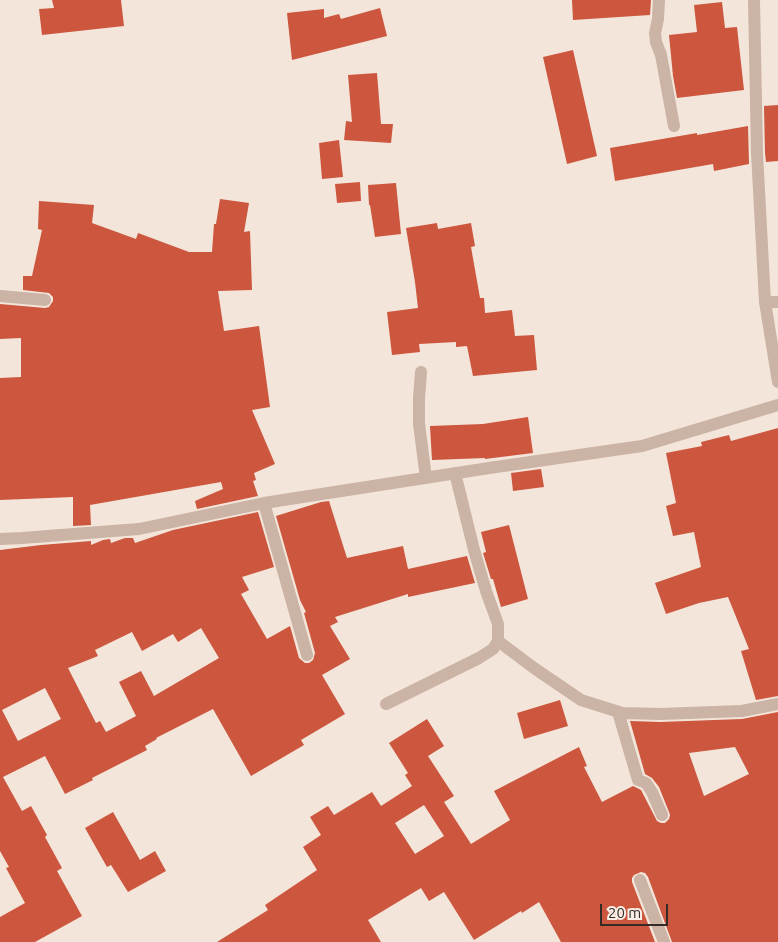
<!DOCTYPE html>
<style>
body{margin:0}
#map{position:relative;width:778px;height:942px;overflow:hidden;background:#f3e5d9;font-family:Ubuntu,sans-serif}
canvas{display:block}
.scale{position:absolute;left:600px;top:904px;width:68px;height:22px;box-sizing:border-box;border:2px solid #362a26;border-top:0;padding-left:6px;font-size:15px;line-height:18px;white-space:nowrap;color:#362a26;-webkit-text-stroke:4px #faefe6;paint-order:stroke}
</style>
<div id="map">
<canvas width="778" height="942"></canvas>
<div class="scale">20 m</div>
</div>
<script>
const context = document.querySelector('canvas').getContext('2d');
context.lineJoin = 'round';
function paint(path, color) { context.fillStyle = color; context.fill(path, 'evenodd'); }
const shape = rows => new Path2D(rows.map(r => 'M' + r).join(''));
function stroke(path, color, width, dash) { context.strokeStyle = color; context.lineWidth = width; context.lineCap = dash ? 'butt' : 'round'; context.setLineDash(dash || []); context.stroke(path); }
const building = shape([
 [52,0,121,0,124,26,42,35,39,9,54,8],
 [572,0,651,0,650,15,573,20],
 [722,2,725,28,737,27,744,90,677,98,673,76,669,35,697,32,694,5],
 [380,8,387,36,292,60,287,13,324,9,324,18,339,14,341,19],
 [573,50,597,156,567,164,543,57],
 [377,73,381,124,393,124,391,143,344,140,346,121,352,122,348,75],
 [778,105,778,161,766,162,765,153,764,106],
 [748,126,749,164,714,171,713,164,615,181,610,148,697,133,697,135],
 [339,140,343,177,322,179,319,143],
 [360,182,361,201,337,203,335,184],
 [396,183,401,234,375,237,370,205,369,205,368,185],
 [220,199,249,203,244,232,250,231,252,290,218,291,224,331,259,326,270,407,252,410,275,464,254,473,256,480,253,481,258,496,197,509,195,501,223,489,221,482,90,505,91,525,73,526,73,497,0,500,0,378,21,377,21,338,0,339,0,304,45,308,49,307,53,301,53,297,49,293,23,290,23,276,32,276,42,230,38,229,39,201,94,205,92,223,136,239,138,233,189,252,212,252,214,224,216,224],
 [437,223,438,229,471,223,475,246,471,247,480,298,484,298,485,313,512,310,515,336,534,335,537,370,473,376,467,346,456,347,456,342,419,344,420,352,392,355,387,312,418,308,415,282,406,228],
 [528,417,533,453,485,459,485,458,432,460,430,426,483,424],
 [778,428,778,696,756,700,741,651,749,649,728,597,699,603,666,614,655,583,701,567,694,532,673,536,666,506,676,503,666,453,702,446,701,442,729,435,731,441],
 [541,469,544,487,513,491,511,473],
 [329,501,347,558,403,546,408,569,467,556,475,583,408,597,408,594,335,617,338,622,330,626,350,659,322,675,345,714,301,740,304,745,251,776,213,709,156,738,157,739,145,746,147,750,92,778,93,780,65,794,45,756,3,777,22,811,31,806,47,835,45,837,62,868,57,871,82,916,35,942,0,942,0,917,25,903,6,868,9,867,0,851,0,550,41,545,91,541,91,545,103,540,110,539,111,543,125,538,133,538,135,543,173,530,258,512,274,567,242,577,249,590,241,594,267,639,290,626,299,658,305,663,309,663,313,660,315,653,304,613,306,612,300,600,276,516,321,502],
 [201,628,219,658,154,696,141,671,119,682,136,716,106,732,100,721,96,723,68,668,98,656,95,650,132,632,142,651,173,634,178,642],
 [45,688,61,719,18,741,2,710],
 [509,525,528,599,501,607,493,579,491,579,483,553,486,552,481,532],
 [560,700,568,726,524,739,517,713],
 [778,712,778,942,672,942,648,877,645,873,641,872,634,875,632,878,632,882,655,942,561,942,539,902,522,913,521,911,474,940,444,892,429,901,421,888,368,920,381,942,217,942,268,910,265,905,317,870,303,847,321,835,310,817,328,806,334,815,372,792,381,806,412,786,405,775,408,773,389,743,427,719,444,746,428,756,454,796,444,802,471,844,510,820,494,791,579,747,587,766,584,767,602,802,633,786,641,790,657,821,661,823,665,823,669,819,670,815,669,812,659,787,652,778,645,774,630,721,660,722,742,719],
 [735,747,749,774,704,796,689,753],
 [424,805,444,836,415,854,395,823],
 [113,812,140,860,155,851,166,871,128,892,111,865,107,867,85,828]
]);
const street = shape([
 [659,0,658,19,655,33,656,42,661,55,674,126],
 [754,0,757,153,765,302,778,382],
 [0,296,45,300],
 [765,302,778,302],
 [421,372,419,398,419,424,426,478],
 [264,503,307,655],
 [0,539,22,538,139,529,264,503,489,468,642,446,778,405],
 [498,641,534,668,581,700,622,713,660,714,742,711,778,704],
 [386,704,479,658,493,649,498,641,498,624,486,591,474,550,455,473],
 [618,712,638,780,646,783,652,792,662,815],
 [640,880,664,942]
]);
paint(building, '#cc563e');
stroke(street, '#cbb3a5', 12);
</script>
